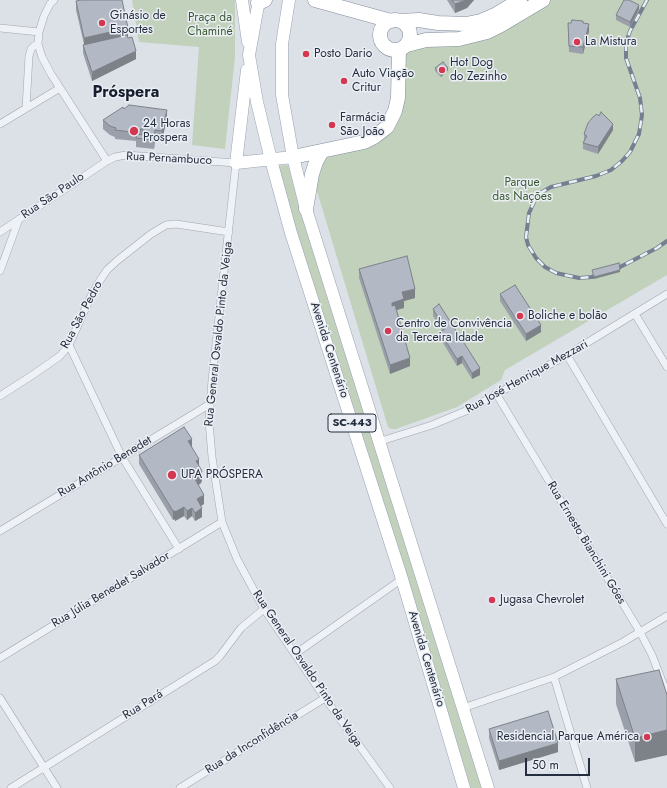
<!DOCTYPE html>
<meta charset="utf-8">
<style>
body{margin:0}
#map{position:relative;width:667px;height:788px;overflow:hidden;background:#dce0e7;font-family:Jost,sans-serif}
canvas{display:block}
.scale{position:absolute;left:525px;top:758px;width:65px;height:18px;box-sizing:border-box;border:2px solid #252e3e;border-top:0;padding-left:5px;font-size:12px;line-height:14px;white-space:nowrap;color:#252e3e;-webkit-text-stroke:3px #ebeff5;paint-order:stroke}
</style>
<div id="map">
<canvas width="667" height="788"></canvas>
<div class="scale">50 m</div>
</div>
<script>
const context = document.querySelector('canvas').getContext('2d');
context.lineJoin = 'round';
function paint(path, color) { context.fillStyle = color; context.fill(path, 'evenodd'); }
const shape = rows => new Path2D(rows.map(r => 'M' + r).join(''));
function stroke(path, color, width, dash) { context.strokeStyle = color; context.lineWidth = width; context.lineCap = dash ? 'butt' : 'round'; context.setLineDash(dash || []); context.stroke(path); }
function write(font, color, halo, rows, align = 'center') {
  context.font = font + ' Jost,sans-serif'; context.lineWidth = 3; context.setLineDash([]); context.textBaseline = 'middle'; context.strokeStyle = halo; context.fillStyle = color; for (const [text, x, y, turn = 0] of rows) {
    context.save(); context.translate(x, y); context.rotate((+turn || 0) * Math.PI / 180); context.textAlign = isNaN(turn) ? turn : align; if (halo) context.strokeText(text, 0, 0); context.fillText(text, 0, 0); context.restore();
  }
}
const green = shape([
 [132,0,235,0,235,57,225,149,192,145,199,47,139,42],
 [550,0,667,0,667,275,505,370,501,380,457,407,396,429,391,429,388,427,314,181,322,156,389,128,400,64,407,47,455,45],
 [288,165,307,232,483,788,470,788,275,166]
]);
const street = shape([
 [54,0,50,4,44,16,39,32,38,44,42,57,51,74,107,161,115,157,126,155,236,163,212,380,209,421,212,457,222,522,237,559,264,609,325,698,390,788],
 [0,28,39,32],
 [26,108,29,56,31,49,34,46,38,44],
 [0,124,60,88],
 [0,232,107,161],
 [0,271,19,219],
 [635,314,667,367],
 [69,345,122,457,179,549],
 [567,355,667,524],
 [497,395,640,632,652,655,667,694],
 [0,396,34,374,60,356,65,350,69,345,91,296,99,282,107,270,118,260,151,234,166,225,176,224,229,232],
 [378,442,432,425,468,410,567,355,667,294],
 [0,531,210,404],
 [295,654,402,579],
 [0,658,222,522],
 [554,677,587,788],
 [0,698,57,788],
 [463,708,554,677,623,642,667,616],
 [11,788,215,661,220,656,241,628,264,609],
 [180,788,325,698]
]);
const primary = shape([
 [242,0,248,42],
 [259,0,249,55,257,102,271,160,291,233,402,579,464,788],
 [289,0,282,44,282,95,293,157,306,209,488,788],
 [247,70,236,163,293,157]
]);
const highway = shape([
 [315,0,391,21],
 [258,3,265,0],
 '380 35a15 15 0 1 1 30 0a15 15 0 1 1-30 0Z',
 [400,21,419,20,438,23,466,24,481,21,495,15,520,0],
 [407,45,426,40,459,39,487,32,501,25,543,0],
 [293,157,364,142,374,137,387,127,395,111,398,98,399,50],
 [306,209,312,174,316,162,322,151]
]);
const rail = shape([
 [647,0,630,31,626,43,626,58,640,98,642,115,639,134,630,152,622,161,611,170,596,176,551,187,540,193,534,202,529,213,526,237,528,245,536,258,545,267,556,273,579,278,592,277,620,267,657,248,667,241]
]);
const wall = shape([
 [447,0,474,0,467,8,455,13],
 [76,1,128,37,136,59,92,81,83,53,83,45,84,44,76,10],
 [639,9,630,27,616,20,616,15],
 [568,23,583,23,589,31,583,54,569,52],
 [435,68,448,70,441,77,435,71],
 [124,109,167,118,162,140,155,139,154,149,136,147,136,141,115,139,115,137,110,135,103,129,103,120],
 [613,130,598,154,583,149,583,143,584,140,584,134],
 [359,269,415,298,404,301,404,308,397,310,410,366,390,374,359,278],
 [500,294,541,332,526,341,500,301],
 [433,309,480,375,472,379,462,363,457,366,440,338,440,332,442,330,433,316],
 [192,447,199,466,202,480,201,483,198,485,204,504,201,506,202,517,195,521,192,516,187,520,184,516,175,521,175,519,173,520,139,464,139,455],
 [616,679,667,695,667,755,635,762,616,704],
 [489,729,558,752,499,770,489,738]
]);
const shadedWall = shape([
 [466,0,474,0,467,8,455,13,455,4],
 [639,5,639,9,630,27,630,22],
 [589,24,589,31,583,54,583,47],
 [128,28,128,37,84,47,84,38],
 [136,51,136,59,92,81,92,72],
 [448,68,448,70,441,77,441,75],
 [167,110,167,118,162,140,162,131],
 [613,124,613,130,598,154,598,147],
 [155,130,155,139,154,149,154,140],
 [620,270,620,272,594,279,594,277],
 [415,289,415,298,404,301,404,308,392,311,392,303,402,292],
 [541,325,541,332,526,341,526,334],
 [462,356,462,363,457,366,457,359],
 [410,358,410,366,390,374,390,365],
 [480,368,480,375,472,379,472,373],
 [192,439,192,448,188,441],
 [199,459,199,467,196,461],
 [202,471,202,480,201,483,195,488,195,479],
 [204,495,204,504,197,508,197,499],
 [184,507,184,516,175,521,175,512],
 [192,508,192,516,187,520,187,511],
 [202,508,202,517,195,521,195,513],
 [173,511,175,511,175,519,173,520],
 [667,730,667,755,635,762,635,738],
 [558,743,558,752,499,770,499,761]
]);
const building = shape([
 [80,0,122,0,128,28,84,38,76,1,80,0],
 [452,0,466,0,455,4,452,0],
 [624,0,629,0,639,5,630,22,616,15,624,0],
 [572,20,583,21,583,23,589,24,583,47,569,46,568,23,571,23,572,20],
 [127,35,128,38,132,37,136,51,92,72,83,45,127,35],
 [443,62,448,68,441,75,435,68,443,62],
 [129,105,167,110,162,131,155,130,154,140,136,138,137,134,142,135,143,129,140,129,140,133,115,130,116,128,110,126,103,120,123,107,124,109,129,105],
 [601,112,613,124,598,147,583,143,587,136,584,134,588,123,593,117,597,114,599,116,601,112],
 [407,256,415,289,402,292,404,299,392,303,392,306,395,305,410,358,390,365,359,269,407,256],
 [619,263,620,270,594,277,592,270,619,263],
 [515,285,541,325,526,334,500,294,515,285],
 [439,304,480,368,472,373,462,356,457,359,440,332,445,329,433,309,439,304],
 [184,427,192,439,188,441,199,459,196,461,202,471,201,474,195,479,204,495,197,499,202,508,195,513,192,508,187,511,184,507,175,512,175,511,173,511,139,455,184,427],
 [659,670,667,695,667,730,635,738,616,679,659,670],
 [548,711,558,743,499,761,489,729,548,711]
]);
const markers = [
 [102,23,4,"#d43850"],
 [577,42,4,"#d43850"],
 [306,54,4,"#d43850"],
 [442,70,4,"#d43850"],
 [344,81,4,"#d43850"],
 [332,125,4,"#d43850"],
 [134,131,5,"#d43850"],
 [520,316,4,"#d43850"],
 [388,331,4,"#d43850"],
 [172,475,5,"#d43850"],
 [492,600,4,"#d43850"],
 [647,737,4,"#d43850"]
];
const shields = [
 [352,423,48]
];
const shieldNames = [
 ["SC-443",352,423]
];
const poiNames = [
 ["Ginásio de",110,16],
 ["Esportes",110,30],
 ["La Mistura",585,42],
 ["Posto Dario",314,54],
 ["Hot Dog",450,63],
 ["do Zezinho",450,77],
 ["Auto Viação",352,74],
 ["Critur",352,88],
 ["Farmácia",340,118],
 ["São João",340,132],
 ["24 Horas",143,124],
 ["Prospera",143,138],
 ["Boliche e bolão",528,316],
 ["Centro de Convivência",396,324],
 ["da Terceira Idade",396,338],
 ["UPA PRÓSPERA",181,475],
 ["Jugasa Chevrolet",500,600],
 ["Residencial Parque América",639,737,"right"]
];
const parkNames = [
 ["Praça da",210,18],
 ["Chaminé",210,32],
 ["Parque",522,183],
 ["das Nações",522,197]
];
const streetNames = [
 ["Rua Pernambuco",169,159,3],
 ["Rua São Paulo",53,196,-34],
 ["Rua São Pedro",82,315,-62],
 ["Rua General Osvaldo Pinto da Veiga",219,334,-84],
 ["Avenida Centenário",329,350,72],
 ["Rua José Henrique Mezzari",527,377,-29],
 ["Rua Antônio Benedet",105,467,-31],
 ["Rua Ernesto Bianchini Góes",586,543,59],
 ["Rua Júlia Benedet Salvador",111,590,-31],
 ["Avenida Centenário",426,659,73],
 ["Rua General Osvaldo Pinto da Veiga",307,669,56],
 ["Rua Pará",143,705,-32],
 ["Rua da Inconfidência",252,743,-32]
];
const districtNames = [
 ["Próspera",126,93]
];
paint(green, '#c2d1bc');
stroke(street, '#a1a7b1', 8);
stroke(primary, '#9aa4b3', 13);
stroke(highway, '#828d9e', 15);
stroke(street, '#eef1f5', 7);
stroke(primary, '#fff', 12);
stroke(highway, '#fff', 14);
stroke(rail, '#747f91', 4);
stroke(rail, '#ebeff5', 2.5, [8]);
paint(wall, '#9a9fa9');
paint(shadedWall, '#7d8289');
paint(building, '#b3b9c4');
stroke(building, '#7d8289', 1);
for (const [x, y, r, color] of markers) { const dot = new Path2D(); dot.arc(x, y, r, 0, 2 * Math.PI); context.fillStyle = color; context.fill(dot); stroke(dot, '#ebeff5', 1.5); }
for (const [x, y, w] of shields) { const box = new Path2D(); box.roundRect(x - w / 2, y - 9, w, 18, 3); context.fillStyle = '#ebeff5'; context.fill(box); stroke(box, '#252e3e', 1); }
write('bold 11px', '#252e3e', null, shieldNames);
write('12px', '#252e3e', '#ebeff5', poiNames, 'left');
write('12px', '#395a31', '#ebeff5', parkNames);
write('12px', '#252e3e', '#ebeff5', streetNames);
write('bold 16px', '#171f2e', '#ebeff5', districtNames);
</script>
